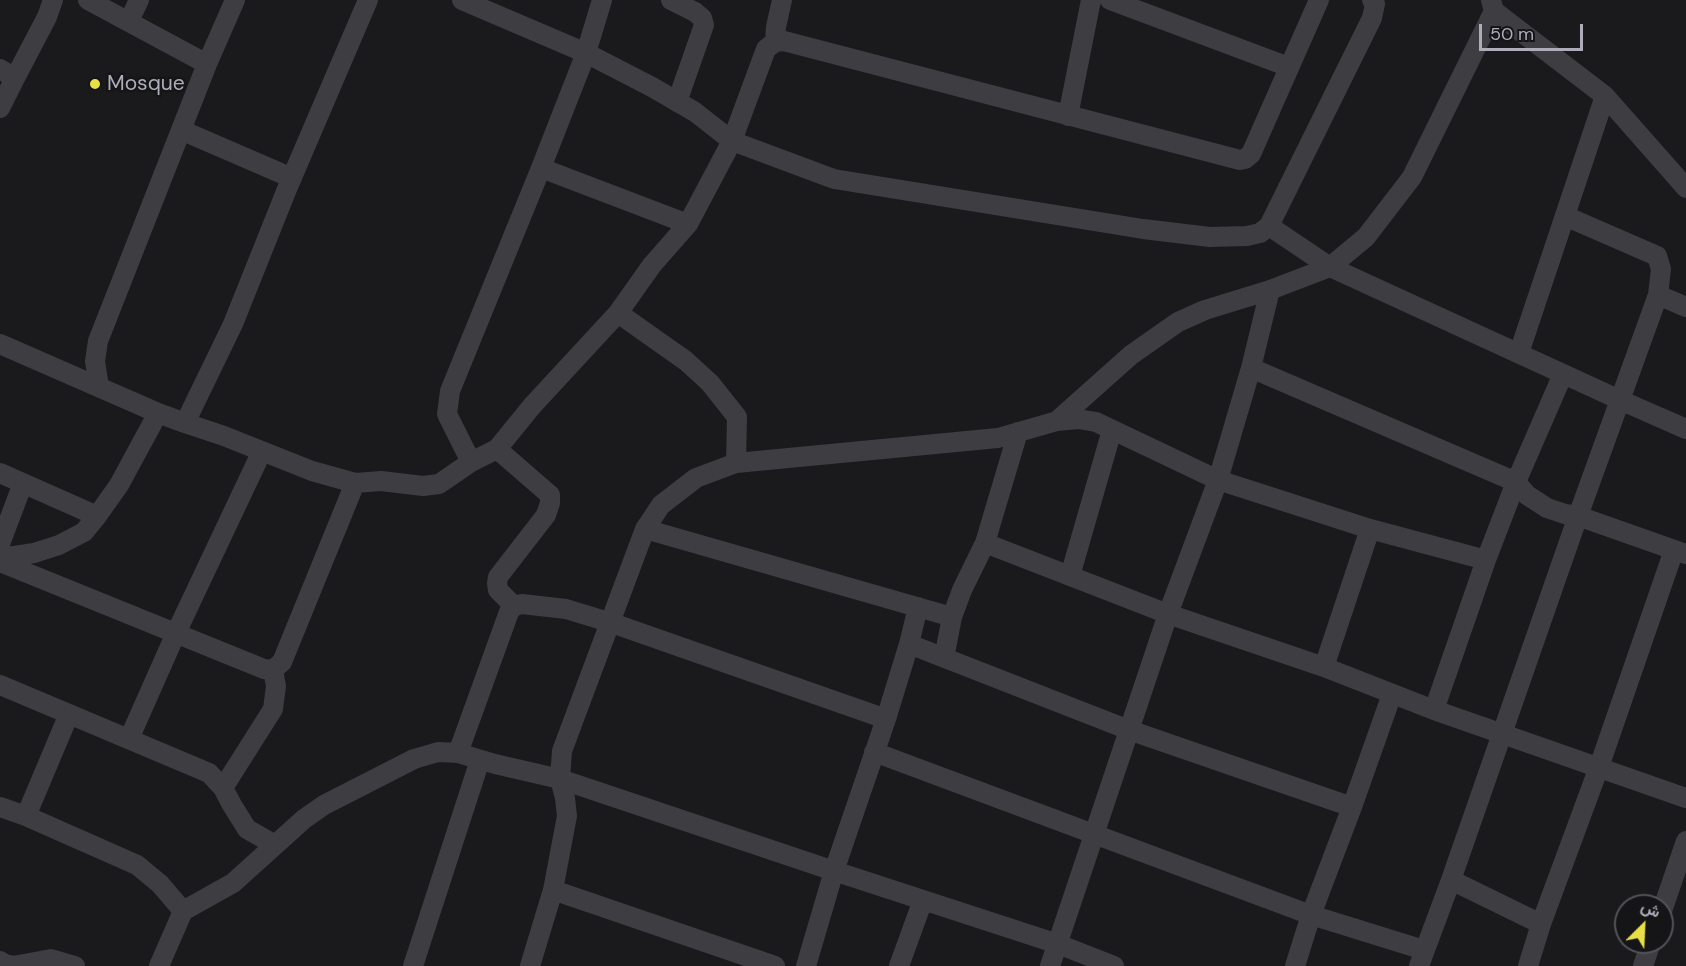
<!DOCTYPE html>
<meta charset="utf-8">
<style>
body{margin:0}
#map{position:relative;width:1686px;height:966px;overflow:hidden;background:#1a1a1c;font-family:"DM Sans",Vazirmatn,sans-serif}
canvas{display:block}
.north{position:absolute;left:1614px;top:894px;width:60px;height:60px;box-sizing:border-box;background:#151517;border:2px solid #525258;border-radius:50%;rotate:24deg;font-size:16px;font-weight:700;line-height:24px;text-align:center;color:#adadba}
.north::after{content:'';display:block;margin:auto;width:21px;height:27px;background:#e8df46;clip-path:polygon(50% 0,100% 100%,50% 72%,0 100%)}
.scale{position:absolute;left:1479px;top:24px;width:104px;height:27px;box-sizing:border-box;border:3px solid #adadba;border-top:0;padding-left:8px;font-size:18px;line-height:21px;white-space:nowrap;color:#adadba;-webkit-text-stroke:4px #151517;paint-order:stroke}
</style>
<div id="map">
<canvas width="1686" height="966"></canvas>
<div class="north">ش</div>
<div class="scale">50 m</div>
</div>
<script>
const context = document.querySelector('canvas').getContext('2d');
context.lineJoin = 'round';
const shape = rows => new Path2D(rows.map(r => 'M' + r).join(''));
function stroke(path, color, width, dash) { context.strokeStyle = color; context.lineWidth = width; context.lineCap = dash ? 'butt' : 'round'; context.setLineDash(dash || []); context.stroke(path); }
function write(font, color, halo, rows, align = 'center') {
  context.font = font + ' "DM Sans",sans-serif'; context.lineWidth = 5; context.setLineDash([]); context.textBaseline = 'middle'; context.strokeStyle = halo; context.fillStyle = color; for (const [text, x, y, turn = 0] of rows) {
    context.save(); context.translate(x, y); context.rotate((+turn || 0) * Math.PI / 180); context.textAlign = isNaN(turn) ? turn : align; if (halo) context.strokeText(text, 0, 0); context.fillText(text, 0, 0); context.restore();
  }
}
const minor = shape([
 [88,0,207,64,235,0],
 [462,0,586,53,652,87,695,112,732,141,834,179,1143,229,1210,237,1247,236,1260,233,1269,226],
 [671,0,695,12,702,18,704,25,677,102],
 [1110,0,1289,67],
 [1372,0,1375,4,1372,18,1269,226,1330,267,1620,400,1686,429],
 [1491,0,1494,11,1605,96,1686,188],
 [129,21,139,0],
 [775,42,776,27,782,0],
 [0,69,15,78,47,17,53,0],
 [0,108,15,78],
 [1068,116,1091,0],
 [181,130,292,178],
 [541,168,688,224],
 [1658,295,1686,307],
 [618,313,686,361,710,383,737,417,736,463],
 [0,344,158,413,185,423,233,324,287,189,368,0],
 [1519,353,1605,96],
 [1251,368,1516,482,1527,495,1547,508,1565,514,1578,516,1686,554],
 [99,387,95,361,98,341,207,64],
 [1057,421,1078,419,1096,422,1218,480,1370,529,1486,560],
 [185,423,224,436,312,471,355,483,381,481,423,486,439,484,471,462,497,449,532,406,618,313,652,265,688,224,732,141,766,49,775,42,784,41,1240,160,1245,159,1251,154,1319,0],
 [497,449,550,495,550,503,546,515,498,577,497,583,498,590,514,606],
 [471,462,447,414,450,391,541,168,586,53,602,0],
 [0,473,97,516,119,485,158,413],
 [645,529,952,617],
 [985,543,1168,614,1324,667,1434,710,1686,798],
 [0,544,23,483],
 [0,558,34,553,59,545,84,532,97,516],
 [0,562,264,669,273,670,282,662,355,483],
 [1070,576,1112,430],
 [909,644,1129,730,1352,807],
 [944,658,952,617,962,590,985,543,1018,432],
 [1324,667,1370,529],
 [0,685,209,773,223,788,232,805,247,829,275,845],
 [1434,710,1486,560,1516,482,1563,374],
 [129,739,176,633,262,451],
 [874,752,1311,915,1424,950],
 [458,753,509,612,514,606,522,604,566,609,612,623,886,719],
 [223,788,273,709,276,686,273,670],
 [0,807,26,816,137,865,160,884,183,911,159,966],
 [26,816,69,714],
 [1451,880,1541,924],
 [553,890,775,966],
 [183,911,233,883,304,819,324,805,414,759,438,752,458,753,495,764,560,779,834,871,1058,944,1114,966],
 [1662,911,1686,841],
 [0,961,5,964,13,966,51,959,75,966],
 [413,966,480,760],
 [530,966,553,890,567,816,565,798,560,779,562,751,645,529,661,505,696,478,736,463,998,438,1057,421,1131,355,1178,322,1205,310,1270,290,1330,267,1366,237,1412,177,1494,11],
 [806,966,834,871,886,719,909,644,918,607],
 [899,966,923,900],
 [1050,966,1168,614,1218,480,1251,368,1270,290],
 [1295,966,1311,915,1352,807,1392,694],
 [1419,966,1451,880,1578,516,1658,295,1661,269,1657,256,1565,216],
 [1528,966,1541,924,1599,767,1674,550],
 [1643,966,1651,942]
]);
const markers = [
 [95,84,6,"#e8df46"]
];
const poiNames = [
 ["Mosque",107,84]
];
stroke(minor, '#3d3d42', 20);
for (const [x, y, r, color] of markers) { const dot = new Path2D(); dot.arc(x, y, r, 0, 2 * Math.PI); context.fillStyle = color; context.fill(dot); stroke(dot, '#151517', 2); }
write('21px', '#adadba', '#151517', poiNames, 'left');
</script>
